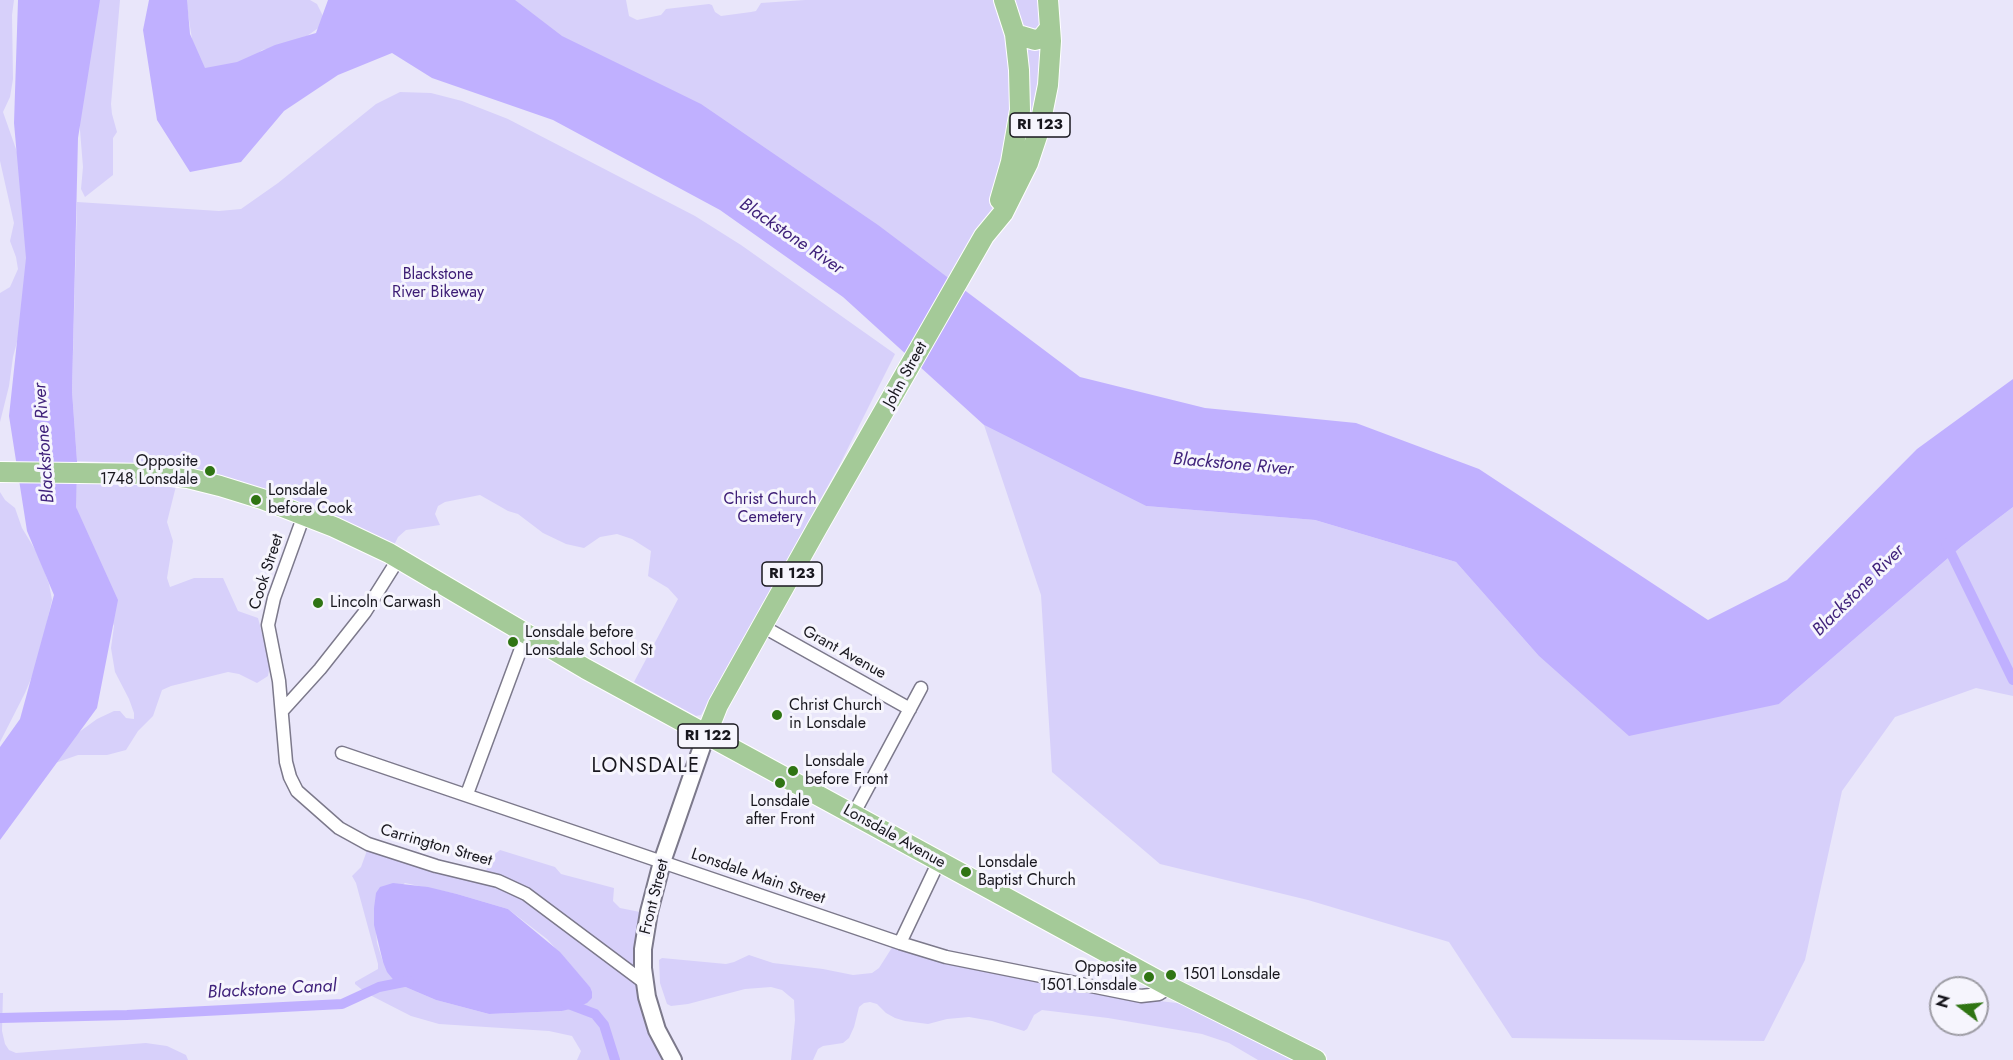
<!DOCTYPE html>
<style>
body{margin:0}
#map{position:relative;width:2013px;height:1060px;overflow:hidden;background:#e9e6fa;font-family:Jost,sans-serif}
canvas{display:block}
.north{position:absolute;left:1929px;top:976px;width:60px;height:60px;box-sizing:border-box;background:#f6f5fd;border:2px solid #9d9ca4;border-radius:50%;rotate:286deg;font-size:16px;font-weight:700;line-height:24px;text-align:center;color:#18171e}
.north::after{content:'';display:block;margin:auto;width:21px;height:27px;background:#2f7413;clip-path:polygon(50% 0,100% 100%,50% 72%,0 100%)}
</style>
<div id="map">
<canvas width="2013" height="1060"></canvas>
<div class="north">N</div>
</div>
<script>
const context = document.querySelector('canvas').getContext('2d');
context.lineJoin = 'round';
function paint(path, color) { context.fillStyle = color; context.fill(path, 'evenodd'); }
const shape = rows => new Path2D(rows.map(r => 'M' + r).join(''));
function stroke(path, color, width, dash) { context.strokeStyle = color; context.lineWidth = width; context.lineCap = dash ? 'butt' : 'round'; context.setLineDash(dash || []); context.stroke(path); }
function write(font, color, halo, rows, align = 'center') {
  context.font = font + ' Jost,sans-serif'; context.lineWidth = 6; context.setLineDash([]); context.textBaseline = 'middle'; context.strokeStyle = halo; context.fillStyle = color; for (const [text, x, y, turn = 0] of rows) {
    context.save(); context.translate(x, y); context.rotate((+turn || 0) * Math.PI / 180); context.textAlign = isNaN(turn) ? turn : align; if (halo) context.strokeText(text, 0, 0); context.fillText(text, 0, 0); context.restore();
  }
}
const green = shape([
 [0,0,14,0,12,15,13,79,10,97,3,112,30,189,26,308,13,357,9,386,0,422,0,293,10,287,18,269,16,257,10,241,14,223,0,161],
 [83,0,120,0,111,104,112,114,117,132,113,138,113,175,85,197,81,189,83,167,78,106],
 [186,0,310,0,317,4,324,18,324,24,307,36,278,47,262,50,238,72,203,71,195,59],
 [502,0,626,0,629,16,637,20,661,15,666,9,709,4,712,5,715,12,721,16,751,12,756,11,761,3,805,0,1046,0,1035,136,958,286,535,38],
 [400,92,431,93,462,101,508,119,695,216,741,245,895,354,840,464,701,715,696,716,634,682,678,599,668,588,648,576,651,551,632,539,617,534,600,537,584,548,566,544,543,533,518,514,508,511,480,495,445,502,438,506,435,514,440,525,406,530,398,537,391,551,180,477,181,465,77,461,72,391,77,202,219,211,241,209,278,183,376,104],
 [984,425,1146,506,1315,520,1456,562,1538,655,1779,704,1962,546,2013,507,2013,696,1976,688,1895,717,1842,791,1805,960,1764,1041,1512,1038,1449,942,1308,900,1160,864,1052,772,1041,595],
 [122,472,177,482,167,522,173,541,167,578,170,587,194,578,223,578,238,611,258,618,270,664,268,676,257,683,239,674,228,672,171,686,162,690,153,716,138,731,126,750,107,755,78,755,38,769,45,757,97,719,114,711,120,711,126,718,134,719,134,713,129,699,115,672,111,648,114,626,76,507,75,484],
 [0,492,5,500,15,508,22,528,39,556,49,584,52,600,38,662,25,693,0,742],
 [369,845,484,877,491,857,500,850,555,867,561,874,614,888,613,901,620,908,650,914,645,978,676,1060,577,1060,581,1051,572,1036,549,1031,439,1024,411,1016,366,993,355,984,355,982,378,969,378,964,356,883,352,876,361,867],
 [405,883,457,894,508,909,547,939,590,987,562,1011,489,1014,436,1000,396,983,383,962,377,943,374,908],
 [893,946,1151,1000,1185,1004,1299,1060,1258,1060,1229,1043,1202,1034,1108,1018,1042,1010,1034,1015,1027,1029,1024,1031,992,1021,969,1017,947,1019,928,1024,905,1021,895,1018,886,1013,877,1004,870,1002,864,1003,859,1007,854,1027,849,1038,843,1043,823,1046,818,1049,813,1060,791,1060,795,1020,794,1000,782,990,771,987,745,989,688,1004,671,1006,667,1004,660,983,659,960,662,958,726,964,734,962,749,955,773,963,823,969,853,975,872,973,879,968],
 [0,993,3,993,2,1031,5,1044,9,1050,16,1053,146,1043,167,1046,186,1055,188,1060,0,1060]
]);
const water = shape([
 [18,0,100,0,78,138,72,391,77,461,76,507,118,600,97,708,0,840,0,747,20,719,54,595,27,531,9,416,26,258,14,123],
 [149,0,187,0,190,34,205,68,237,62,275,45,316,33,328,0,515,0,562,36,701,104,878,225,1080,377,1205,408,1356,423,1479,469,1708,620,1787,580,1917,449,2013,379,2013,507,1962,546,1779,704,1629,736,1538,655,1456,562,1315,520,1146,506,984,425,843,297,720,210,553,120,432,78,392,53,338,75,284,111,241,162,190,172,157,120,143,30],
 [393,883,428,887,457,894,508,909,560,952,590,987,592,992,592,998,587,1003,578,1007,562,1011,489,1014,436,1000,396,983,387,972,383,962,374,925,374,908,376,893,380,887]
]);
const canal = shape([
 [1946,543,2013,680],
 [566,1003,595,1014,604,1025,615,1060],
 [0,1018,127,1015,342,1004,379,987,409,981]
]);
const street = shape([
 [304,515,274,598,268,625,279,681,286,762,290,777,297,791,339,828,368,844,436,866,498,881,526,894,645,983],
 [762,626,910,709],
 [282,711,320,669,365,612,399,558],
 [342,753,900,943,946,957,1141,996,1159,994,1170,987],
 [467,794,526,635],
 [853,815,921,688],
 [900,943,939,861]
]);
const secondary = shape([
 [673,1060,657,1030,647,997,643,968,643,949,649,912,662,862,706,735]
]);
const primary = shape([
 [1015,34,1035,40,1042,38,1050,28],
 [1000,200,1011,162,1020,110,1019,70,1015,34,1004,0],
 [0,472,155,474,188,478,220,486,262,499,334,527,389,553,586,669,1170,987,1316,1060],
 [706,735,718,705,817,528,984,236,1003,213,1028,163,1039,130,1048,85,1051,41,1048,0]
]);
const markers = [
 [210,471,6,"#2f7413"],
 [256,500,6,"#2f7413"],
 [318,603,6,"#2f7413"],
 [513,642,6,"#2f7413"],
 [777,715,6,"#2f7413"],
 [793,771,6,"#2f7413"],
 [780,783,6,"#2f7413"],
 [966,872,6,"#2f7413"],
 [1171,975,6,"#2f7413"],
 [1149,977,6,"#2f7413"]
];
const shields = [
 [1040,125,60],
 [792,574,60],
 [708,736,60]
];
const shieldNames = [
 ["RI 123",1040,125],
 ["RI 123",792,574],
 ["RI 122",708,736]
];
const parkNames = [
 ["Blackstone",438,275],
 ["River Bikeway",438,293],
 ["Christ Church",770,500],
 ["Cemetery",770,518]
];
const streetNames = [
 ["John Street",906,375,-61],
 ["Cook Street",267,572,-72],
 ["Grant Avenue",844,653,29],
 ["Lonsdale Avenue",894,837,29],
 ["Carrington Street",436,846,16],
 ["Lonsdale Main Street",758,877,19],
 ["Front Street",655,897,-76]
];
const poiNames = [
 ["Opposite",198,462,"right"],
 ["1748 Lonsdale",198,480,"right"],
 ["Lonsdale",268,491],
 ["before Cook",268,509],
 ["Lincoln Carwash",330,603],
 ["Lonsdale before",525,633],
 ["Lonsdale School St",525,651],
 ["Christ Church",789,706],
 ["in Lonsdale",789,724],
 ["Lonsdale",805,762],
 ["before Front",805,780],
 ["Lonsdale",780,802,"center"],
 ["after Front",780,820,"center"],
 ["Lonsdale",978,863],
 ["Baptist Church",978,881],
 ["Opposite",1137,968,"right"],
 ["1501 Lonsdale",1137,986,"right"],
 ["1501 Lonsdale",1183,975]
];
const waterNames = [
 ["Blackstone River",791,237,34],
 ["Blackstone River",45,443,-94],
 ["Blackstone River",1233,465,5],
 ["Blackstone River",1859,591,-45],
 ["Blackstone Canal",272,990,-3]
];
const quarterNames = [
 ["LONSDALE",646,767]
];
paint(green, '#d7d0fa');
paint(water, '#c0b0ff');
stroke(canal, '#c0b0ff', 10);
stroke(street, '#7c798b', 15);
stroke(secondary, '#7c798b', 20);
stroke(primary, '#fff', 22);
stroke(street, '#fff', 12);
stroke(secondary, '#fff', 16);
stroke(primary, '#a4ca98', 20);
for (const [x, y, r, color] of markers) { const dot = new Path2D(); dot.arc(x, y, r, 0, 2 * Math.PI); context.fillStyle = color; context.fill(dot); stroke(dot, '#f6f5fd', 2); }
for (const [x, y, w] of shields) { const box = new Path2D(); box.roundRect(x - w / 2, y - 12, w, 24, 4.5); context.fillStyle = '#f6f5fd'; context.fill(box); stroke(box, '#18171e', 1.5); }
write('bold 15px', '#18171e', null, shieldNames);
write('16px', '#3b1b74', '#f6f5fd', parkNames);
write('16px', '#18171e', '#f6f5fd', streetNames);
write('16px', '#18171e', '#f6f5fd', poiNames, 'left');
write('italic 18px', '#40227b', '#f6f5fd', waterNames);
context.letterSpacing = '1.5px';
write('20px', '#18171e', '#f6f5fd', quarterNames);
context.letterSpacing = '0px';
</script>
